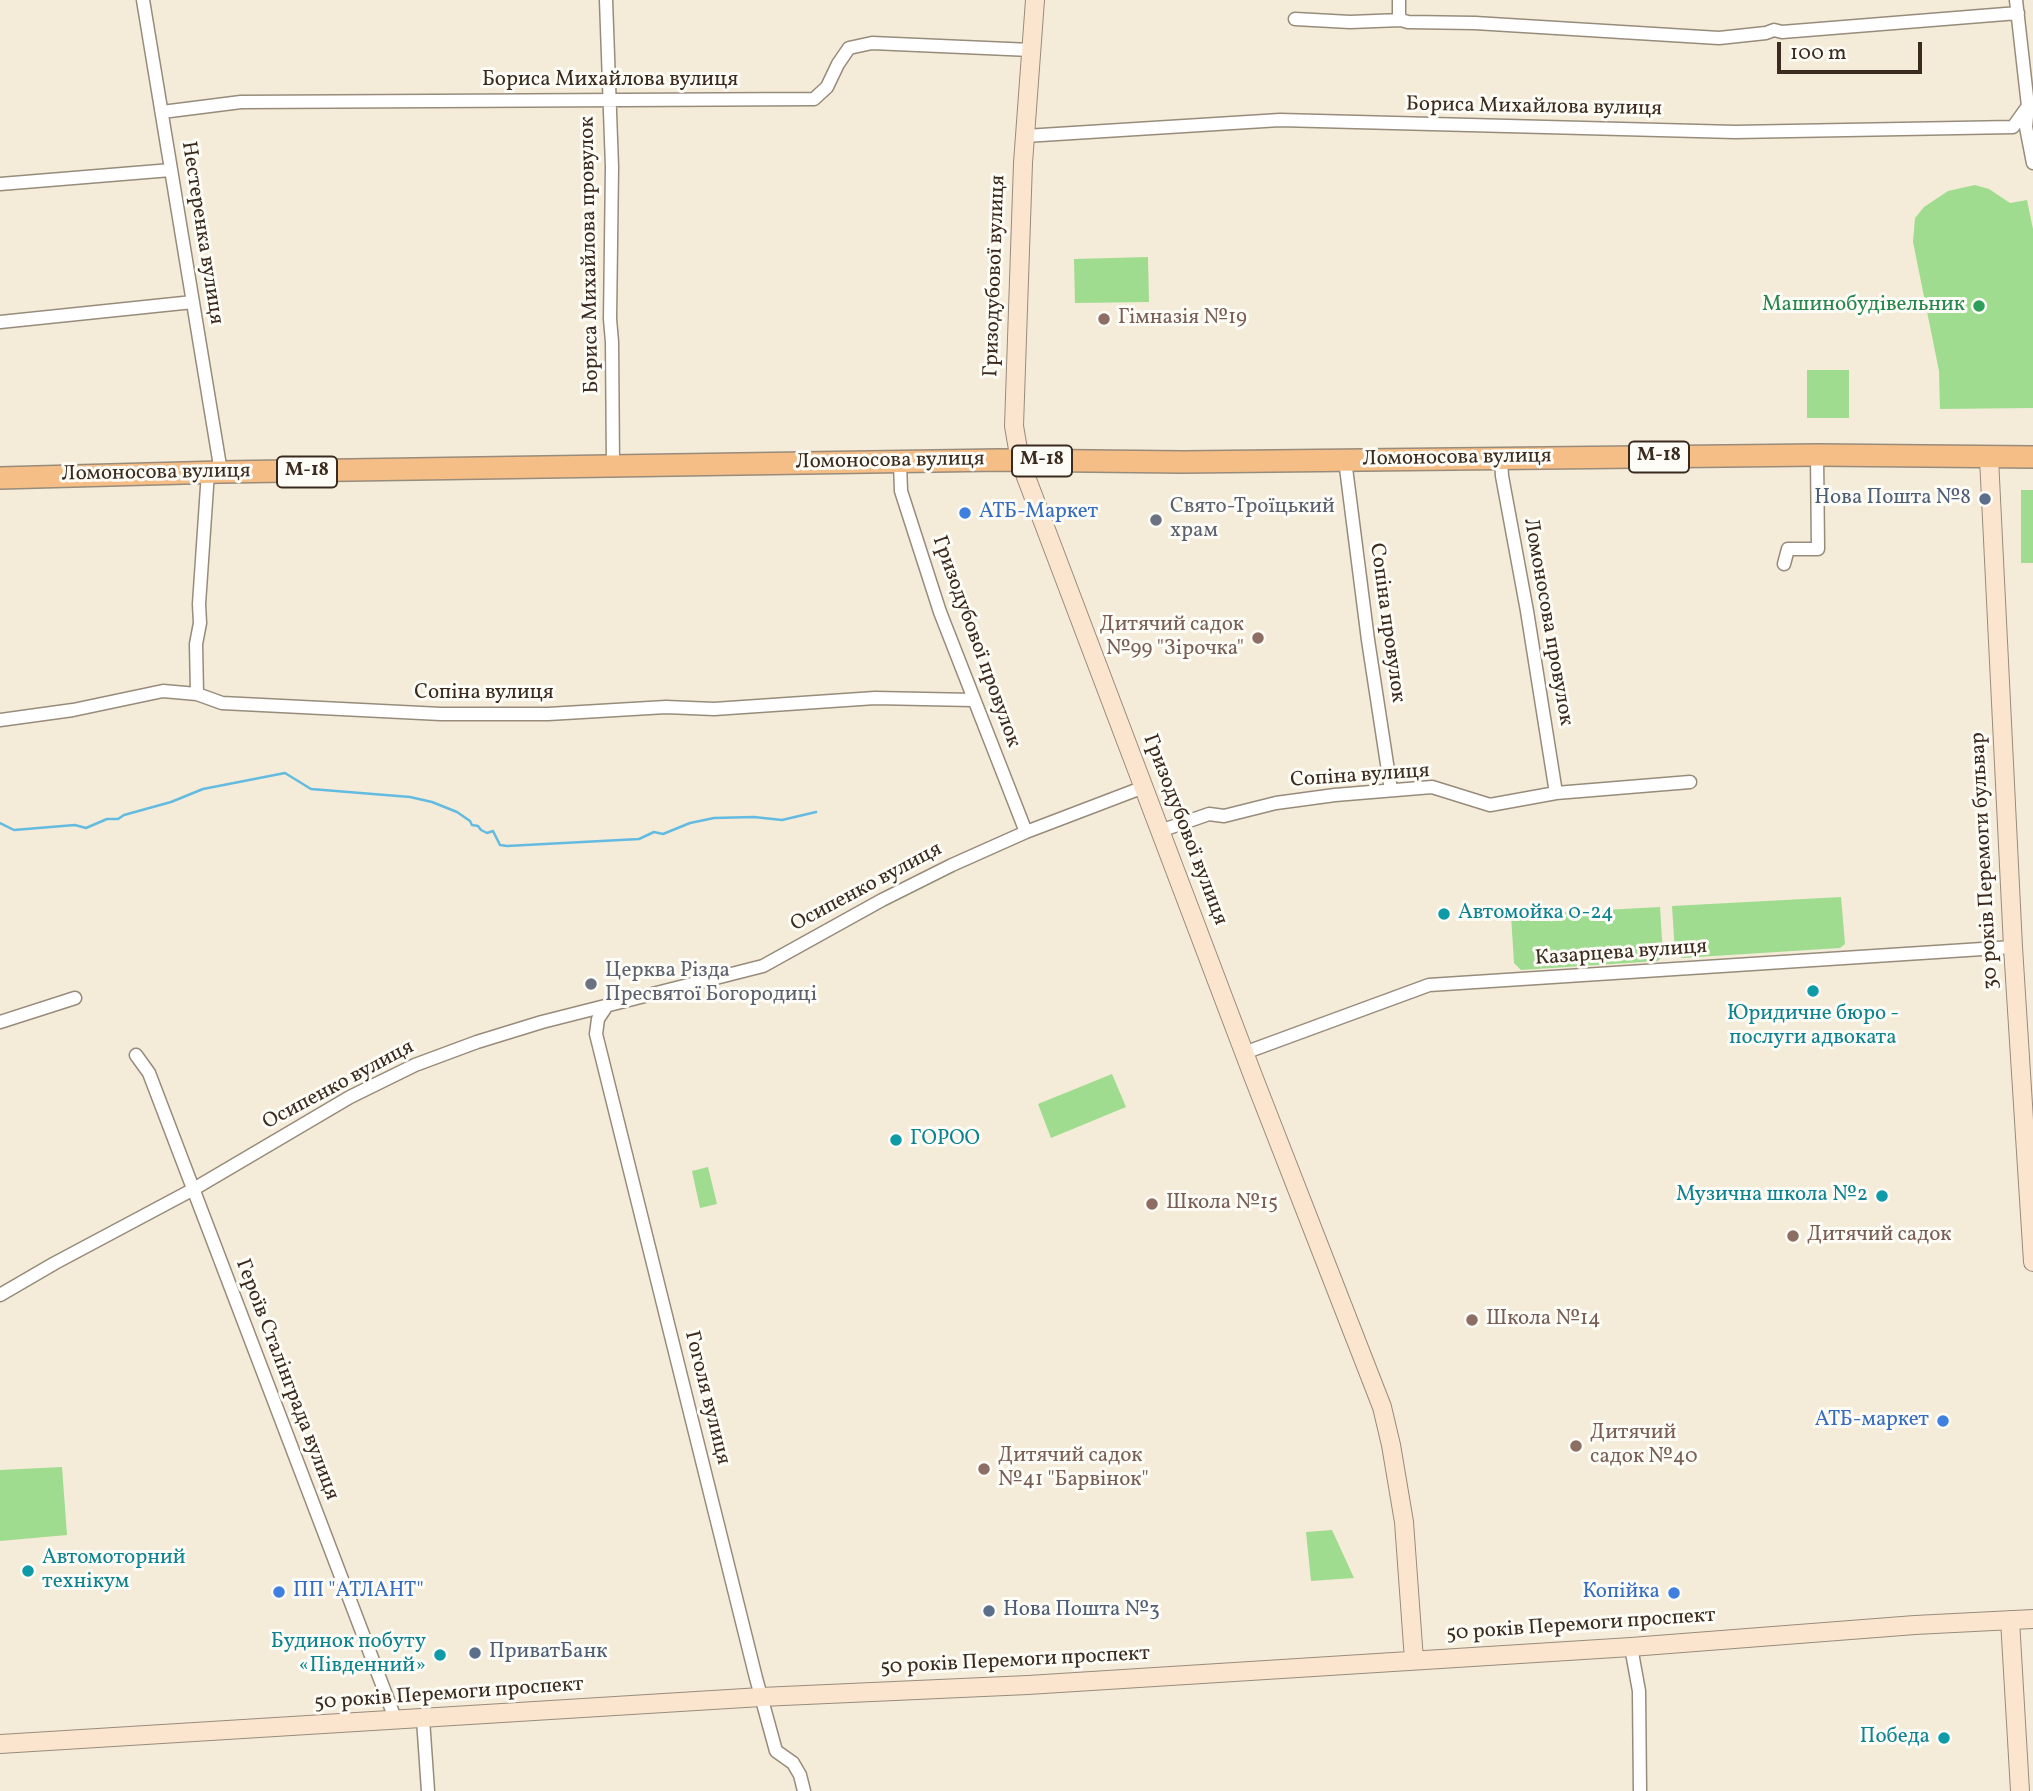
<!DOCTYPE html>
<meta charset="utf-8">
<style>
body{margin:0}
#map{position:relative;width:2033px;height:1791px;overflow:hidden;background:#f4ecd8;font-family:Vollkorn,serif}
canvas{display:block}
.scale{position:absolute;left:1777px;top:42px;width:145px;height:32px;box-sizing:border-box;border:4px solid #3b2a1e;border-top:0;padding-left:9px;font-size:21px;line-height:24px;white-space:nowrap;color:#3b2a1e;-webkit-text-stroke:5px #fdfcf7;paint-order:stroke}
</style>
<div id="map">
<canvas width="2033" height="1791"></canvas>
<div class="scale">100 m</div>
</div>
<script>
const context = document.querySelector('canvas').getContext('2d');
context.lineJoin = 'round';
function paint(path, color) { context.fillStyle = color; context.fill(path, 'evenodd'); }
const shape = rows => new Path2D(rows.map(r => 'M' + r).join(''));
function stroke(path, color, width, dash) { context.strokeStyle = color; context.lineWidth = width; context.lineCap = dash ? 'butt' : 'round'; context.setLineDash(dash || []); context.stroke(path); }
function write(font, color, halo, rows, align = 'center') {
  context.font = font + ' Vollkorn,serif'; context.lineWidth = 6; context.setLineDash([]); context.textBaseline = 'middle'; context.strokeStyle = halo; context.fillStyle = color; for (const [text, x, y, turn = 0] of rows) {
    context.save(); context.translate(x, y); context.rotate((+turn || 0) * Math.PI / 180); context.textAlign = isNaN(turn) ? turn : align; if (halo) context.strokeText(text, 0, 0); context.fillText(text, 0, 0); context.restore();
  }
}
const green = shape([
 [1975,185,1989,189,2010,203,2027,200,2033,229,2033,408,1940,409,1939,371,1913,242,1915,218,1924,207,1948,191],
 [1148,257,1149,302,1075,303,1074,259],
 [1807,370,1849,370,1849,418,1807,418],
 [2021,490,2033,490,2033,563,2021,563],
 [1841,897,1845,944,1840,948,1682,958,1675,953,1672,906],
 [1660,907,1663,955,1658,961,1521,970,1514,963,1511,915],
 [1112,1074,1126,1107,1051,1138,1038,1104],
 [708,1167,717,1204,700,1208,692,1171],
 [62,1467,67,1535,0,1541,0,1470],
 [1332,1530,1354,1578,1311,1581,1306,1532]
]);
const stream = shape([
 [0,823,14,830,75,825,86,828,107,819,118,819,124,815,171,802,203,789,285,773,311,789,410,797,432,802,457,812,470,821,472,825,478,826,481,830,487,833,493,831,500,845,507,846,639,839,654,832,663,834,690,823,714,818,754,817,782,820,816,812]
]);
const street = shape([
 [143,0,221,472],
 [606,0,612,167,610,319,612,342,613,467],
 [1399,0,1399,15,1401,20,1408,22,1475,23,1719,38,1766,33,1774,30,1782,32,2018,13],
 [2016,0,2028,106,2026,127,2033,163],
 [1295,19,1350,22,1401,20],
 [162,112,241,102,814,99,827,87,838,64,849,48,872,43,1031,50],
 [1025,136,1280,120,1735,132,2013,127,2028,106,2033,106],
 [0,184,171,170],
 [0,322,193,302],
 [1501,458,1502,476,1527,611,1556,793],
 [1345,460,1368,640,1391,790],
 [900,463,901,491,940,612,1026,832],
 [1784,564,1788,549,1818,549,1817,455],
 [197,694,196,644,200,623,199,604,208,472],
 [0,720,73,710,163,691,197,694,222,703,441,714,548,714,666,707,714,709,875,698,973,700],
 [1160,831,1209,814,1224,816,1276,803,1335,795,1432,787,1490,805,1556,793,1690,782],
 [606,1007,598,1019,596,1034,756,1678,776,1751,793,1763,800,1775,804,1791],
 [0,1022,75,998],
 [1244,1053,1429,985,2013,947],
 [136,1055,149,1073,396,1721],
 [0,1295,55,1263,192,1190,350,1097,415,1065,477,1042,542,1022,763,966,882,900,952,865,1026,832,1144,787],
 [1631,1647,1639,1691,1640,1791],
 [423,1719,428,1791]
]);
const secondary = shape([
 [1035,0,1023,163,1014,426,1020,461,1253,1076,1382,1407,1391,1445,1404,1522,1414,1660],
 [1989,458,2013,947,2033,1262],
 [2010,1620,2020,1791],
 [0,1744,761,1697,1028,1685,1631,1647,1915,1625,2033,1619]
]);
const highway = shape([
 [0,478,221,472,999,460,1183,462,1817,455,2033,457]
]);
const markers = [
 [1979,306,7,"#2e9e5b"],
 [1104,319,7,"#8d6e63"],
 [1985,499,7,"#5c6f8a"],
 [965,513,7,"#3f7fe0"],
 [1156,520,7,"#6b7280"],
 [1258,638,7,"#8d6e63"],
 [1444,914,7,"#0f9aa8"],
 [591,984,7,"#6b7280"],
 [1813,991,7,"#0f9aa8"],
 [896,1140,7,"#0f9aa8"],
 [1882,1196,7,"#0f9aa8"],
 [1152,1204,7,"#8d6e63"],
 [1793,1236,7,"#8d6e63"],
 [1472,1320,7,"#8d6e63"],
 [1943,1421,7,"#3f7fe0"],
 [1576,1446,7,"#8d6e63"],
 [984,1469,7,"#8d6e63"],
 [28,1571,7,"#0f9aa8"],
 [279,1592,7,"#3f7fe0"],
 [1674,1593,7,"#3f7fe0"],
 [989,1611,7,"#5c6f8a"],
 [475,1653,7,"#5c6f8a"],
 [440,1655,7,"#0f9aa8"],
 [1944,1738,7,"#0f9aa8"]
];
const shields = [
 [1659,457,60],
 [1042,461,60],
 [307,472,60]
];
const shieldNames = [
 ["М-18",1659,457],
 ["М-18",1042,461],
 ["М-18",307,472]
];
const streetNames = [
 ["Бориса Михайлова вулиця",610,81],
 ["Бориса Михайлова вулиця",1534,108,1],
 ["Нестеренка вулиця",201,233,81],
 ["Бориса Михайлова провулок",591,255,-91],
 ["Гризодубової вулиця",996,276,-88],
 ["Ломоносова вулиця",1457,459,-1],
 ["Ломоносова вулиця",890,462,-1],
 ["Ломоносова вулиця",156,474,-1],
 ["Ломоносова провулок",1547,622,80],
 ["Сопіна провулок",1386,623,82],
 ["Гризодубової провулок",975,642,70],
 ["Сопіна вулиця",484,694],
 ["Сопіна вулиця",1360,777,-4],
 ["Гризодубової вулиця",1184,830,69],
 ["30 років Перемоги бульвар",1986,861,-93],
 ["Осипенко вулиця",867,888,-28],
 ["Казарцева вулиця",1621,954,-4],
 ["Осипенко вулиця",339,1086,-28],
 ["Героїв Сталінграда вулиця",286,1380,69],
 ["Гоголя вулиця",706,1398,76],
 ["50 років Перемоги проспект",1581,1626,-4],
 ["50 років Перемоги проспект",1015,1662,-3],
 ["50 років Перемоги проспект",449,1695,-4]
];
const leisureNames = [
 ["Машинобудівельник",1965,306]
];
const educationNames = [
 ["Гімназія №19",1118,319],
 ["Дитячий садок",1244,626,"right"],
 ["№99 \"Зірочка\"",1244,650,"right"],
 ["Школа №15",1166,1204],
 ["Дитячий садок",1807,1236],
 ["Школа №14",1486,1320],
 ["Дитячий",1590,1434],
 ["садок №40",1590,1458],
 ["Дитячий садок",998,1457],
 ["№41 \"Барвінок\"",998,1481]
];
const serviceNames = [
 ["Нова Пошта №8",1971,499,"right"],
 ["Нова Пошта №3",1003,1611],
 ["ПриватБанк",489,1653]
];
const worshipNames = [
 ["Свято-Троїцький",1170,508],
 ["храм",1170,532],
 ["Церква Різда",605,972],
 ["Пресвятої Богородиці",605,996]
];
const shopNames = [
 ["АТБ-Маркет",979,513],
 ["АТБ-маркет",1929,1421,"right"],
 ["ПП \"АТЛАНТ\"",293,1592],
 ["Копійка",1660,1593,"right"]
];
const cultureNames = [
 ["Автомойка 0-24",1458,914],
 ["Юридичне бюро -",1813,1015,"center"],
 ["послуги адвоката",1813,1039,"center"],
 ["ГОРОО",910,1140],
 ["Музична школа №2",1868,1196,"right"],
 ["Автомоторний",42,1559],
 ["технікум",42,1583],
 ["Будинок побуту",426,1643,"right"],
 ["«Південний»",426,1667,"right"],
 ["Победа",1930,1738,"right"]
];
paint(green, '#a0dc8f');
stroke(stream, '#64bbe1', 2.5);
stroke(street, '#988b7b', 15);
stroke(secondary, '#988b7b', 20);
stroke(highway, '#988b7b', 24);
stroke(street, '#fff', 12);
stroke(secondary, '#fbe5cf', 18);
stroke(highway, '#f6be87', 21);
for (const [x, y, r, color] of markers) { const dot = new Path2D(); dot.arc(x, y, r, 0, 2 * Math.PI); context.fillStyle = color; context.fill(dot); stroke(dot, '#fdfcf7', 2.5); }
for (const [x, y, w] of shields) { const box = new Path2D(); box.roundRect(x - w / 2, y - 15.5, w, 31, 5); context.fillStyle = '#fdfcf7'; context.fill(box); stroke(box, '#3b2a1e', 2); }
write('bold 19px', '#3b2a1e', null, shieldNames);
write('21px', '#3b2a1e', '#fdfcf7', streetNames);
write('21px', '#27864d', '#fdfcf7', leisureNames, 'right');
write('21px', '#785e54', '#fdfcf7', educationNames, 'left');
write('21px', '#4e5e75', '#fdfcf7', serviceNames, 'left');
write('21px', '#5b616d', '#fdfcf7', worshipNames, 'left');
write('21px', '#366cbe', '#fdfcf7', shopNames, 'left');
write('21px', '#0d838f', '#fdfcf7', cultureNames, 'left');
</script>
